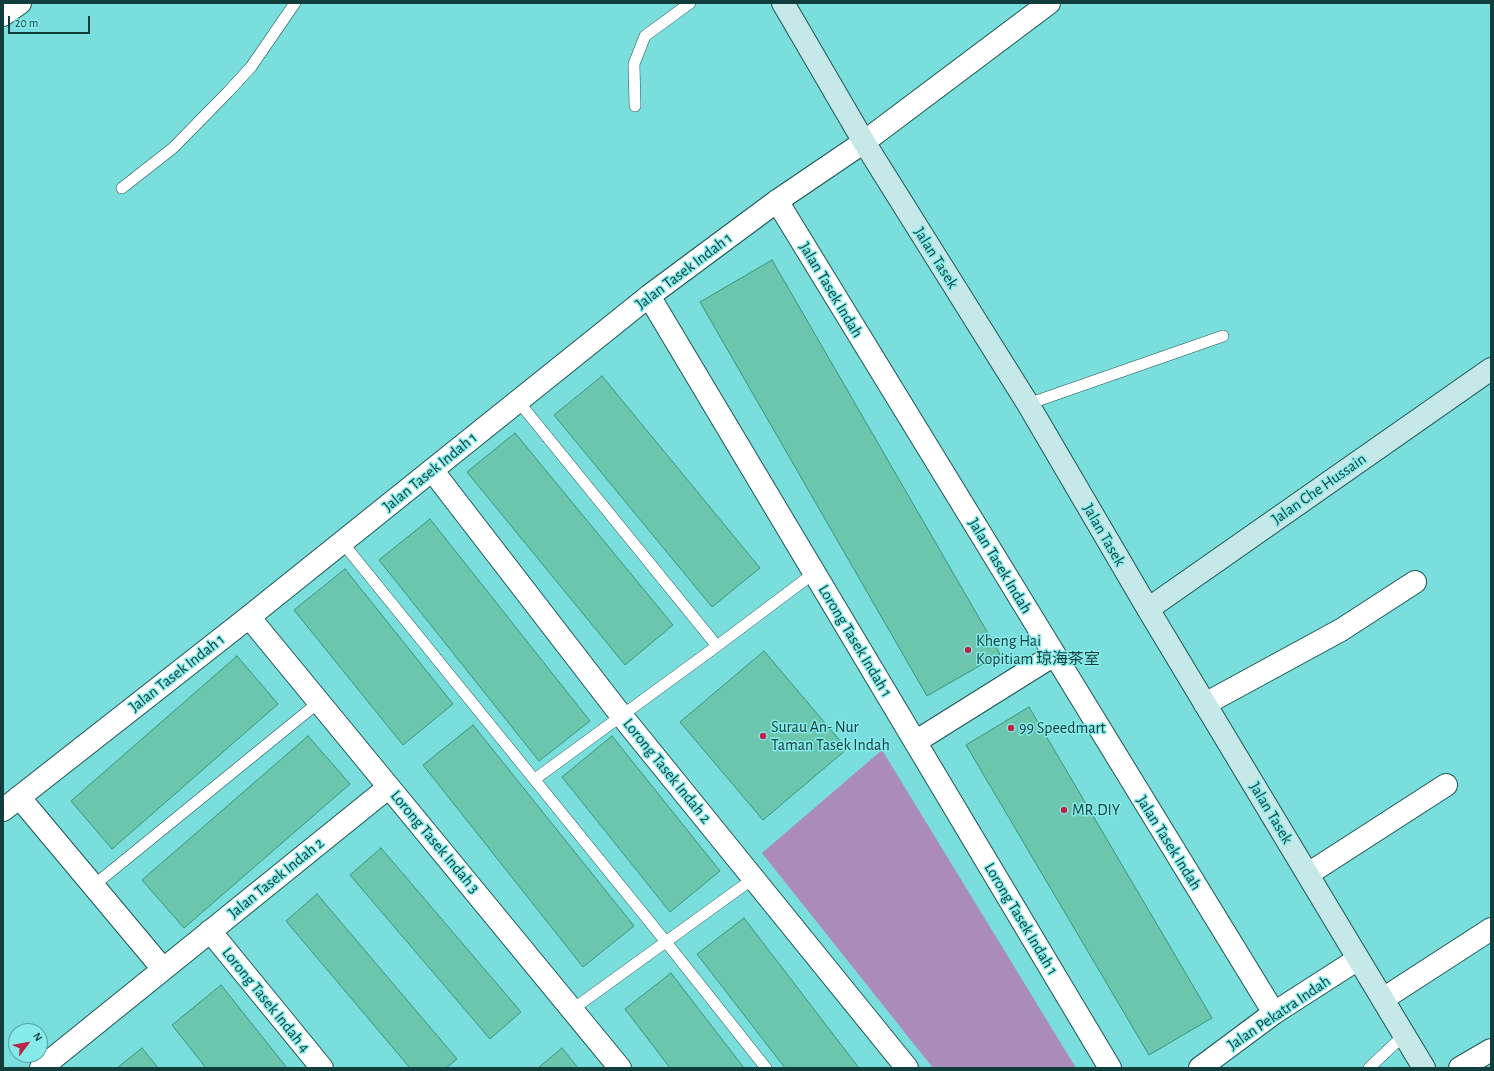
<!DOCTYPE html>
<meta charset="utf-8">
<style>
body{margin:0}
#map{position:relative;width:1494px;height:1071px;overflow:hidden;background:#79dedc;font-family:"Alegreya Sans",sans-serif}
canvas{display:block}
.frame{position:absolute;inset:0;border:4px solid #113d3d;pointer-events:none}
.north{position:absolute;left:8px;top:1023px;width:40px;height:40px;box-sizing:border-box;background:#86ebe9;border:1px solid #57a5a4;border-radius:50%;rotate:58deg;font-size:11px;font-weight:700;line-height:16px;text-align:center;color:#113d3d}
.north::after{content:'';display:block;margin:auto;width:14px;height:18px;background:#b82748;clip-path:polygon(50% 0,100% 100%,50% 72%,0 100%)}
.scale{position:absolute;left:8px;top:16px;width:82px;height:18px;box-sizing:border-box;border:2px solid #113d3d;border-top:0;padding-left:5px;font-size:12px;line-height:14px;white-space:nowrap;color:#113d3d;-webkit-text-stroke:3px #86ebe9;paint-order:stroke}
</style>
<div id="map">
<canvas width="1494" height="1071"></canvas>
<div class="frame"></div>
<div class="north">N</div>
<div class="scale">20 m</div>
</div>
<script>
const context = document.querySelector('canvas').getContext('2d');
context.lineJoin = 'round';
function paint(path, color) { context.fillStyle = color; context.fill(path, 'evenodd'); }
const shape = rows => new Path2D(rows.map(r => 'M' + r).join(''));
function stroke(path, color, width, dash) { context.strokeStyle = color; context.lineWidth = width; context.lineCap = dash ? 'butt' : 'round'; context.setLineDash(dash || []); context.stroke(path); }
function write(font, color, halo, rows, align = 'center') {
  context.font = font + ' "Alegreya Sans","Noto Sans SC",sans-serif'; context.lineWidth = 3; context.setLineDash([]); context.textBaseline = 'middle'; context.strokeStyle = halo; context.fillStyle = color; for (const [text, x, y, turn = 0] of rows) {
    context.save(); context.translate(x, y); context.rotate((+turn || 0) * Math.PI / 180); context.textAlign = isNaN(turn) ? turn : align; if (halo) context.strokeText(text, 0, 0); context.fillText(text, 0, 0); context.restore();
  }
}
const green = shape([
 [882,750,1076,1068,933,1068,762,853]
]);
const building = shape([
 [772,260,1000,654,927,696,700,302,772,260],
 [602,376,760,568,712,607,554,415,602,376],
 [515,433,673,625,625,665,467,472,515,433],
 [430,519,590,721,539,761,379,560,430,519],
 [345,569,453,704,403,745,294,610,345,569],
 [764,651,847,749,763,820,680,722,764,651],
 [237,656,278,704,112,849,71,801,237,656],
 [1029,707,1212,1018,1149,1055,966,745,1029,707],
 [473,725,634,926,583,967,423,765,473,725],
 [308,736,350,784,184,928,142,880,308,736],
 [612,736,720,871,670,912,562,777,612,736],
 [381,848,521,1012,490,1039,350,875,381,848],
 [317,894,457,1059,446,1068,410,1068,286,921,317,894],
 [744,918,859,1068,785,1068,697,954,744,918],
 [671,973,744,1068,670,1068,625,1009,671,973],
 [221,985,287,1068,206,1068,172,1025,221,985],
 [142,1048,158,1068,117,1068,142,1048],
 [562,1048,578,1068,538,1068,562,1048]
]);
const service = shape([
 [635,106,634,64,645,36,690,3],
 [122,188,173,148,228,92,251,67,295,3],
 [518,401,717,646],
 [1028,404,1223,336],
 [342,542,666,942,766,1068],
 [535,779,717,646,814,573],
 [93,886,319,702],
 [573,1009,754,878],
 [1369,1068,1404,1035]
]);
const minor = shape([
 [3,15,20,3],
 [777,201,1274,1013],
 [649,296,1110,1068],
 [432,470,617,710,907,1068],
 [249,617,620,1068],
 [1205,704,1341,630,1415,582],
 [915,742,1054,655],
 [19,797,163,969],
 [3,810,249,617,649,296,777,201,864,142,1049,3],
 [1308,874,1446,785],
 [210,931,322,1068],
 [1383,999,1491,929],
 [41,1068,389,787],
 [1200,1068,1274,1013,1358,959],
 [1460,1068,1491,1050]
]);
const secondary = shape([
 [783,3,864,142,1028,404,1148,609,1424,1068],
 [1148,609,1491,369]
]);
const markers = [
 [968,650,4,"#b82748"],
 [1011,728,4,"#b82748"],
 [763,736,4,"#b82748"],
 [1064,810,4,"#b82748"]
];
const streetNames = [
 ["Jalan Tasek",936,258,58],
 ["Jalan Tasek Indah 1",684,271,-37],
 ["Jalan Tasek Indah",831,290,59],
 ["Jalan Tasek Indah 1",430,472,-39],
 ["Jalan Che Hussain",1319,489,-35],
 ["Jalan Tasek",1104,535,60],
 ["Jalan Tasek Indah",1000,566,59],
 ["Lorong Tasek Indah 1",855,641,59],
 ["Jalan Tasek Indah 1",177,673,-38],
 ["Lorong Tasek Indah 2",667,771,51],
 ["Jalan Tasek",1271,813,59],
 ["Lorong Tasek Indah 3",435,842,50],
 ["Jalan Tasek Indah",1169,843,58],
 ["Jalan Tasek Indah 2",276,878,-39],
 ["Lorong Tasek Indah 1",1021,919,59],
 ["Lorong Tasek Indah 4",266,1000,51],
 ["Jalan Pekatra Indah",1279,1013,-34]
];
const poiNames = [
 ["Kheng Hai",976,641],
 ["Kopitiam 琼海茶室",976,659],
 ["Surau An- Nur",771,727],
 ["Taman Tasek Indah",771,745],
 ["99 Speedmart",1019,728],
 ["MR.DIY",1072,810]
];
paint(green, '#aa8bba');
paint(building, '#6bc6ad');
stroke(building, '#38957e', 1);
stroke(service, '#1e5554', 12);
stroke(minor, '#1e5554', 24);
stroke(secondary, '#1e5554', 24);
stroke(service, '#fff', 11);
stroke(minor, '#fff', 22);
stroke(secondary, '#c5e8e8', 22);
for (const [x, y, r, color] of markers) { const dot = new Path2D(); dot.arc(x, y, r, 0, 2 * Math.PI); context.fillStyle = color; context.fill(dot); stroke(dot, '#86ebe9', 1.5); }
write('16px', '#113d3d', '#86ebe9', streetNames);
write('16px', '#113d3d', '#86ebe9', poiNames, 'left');
</script>
